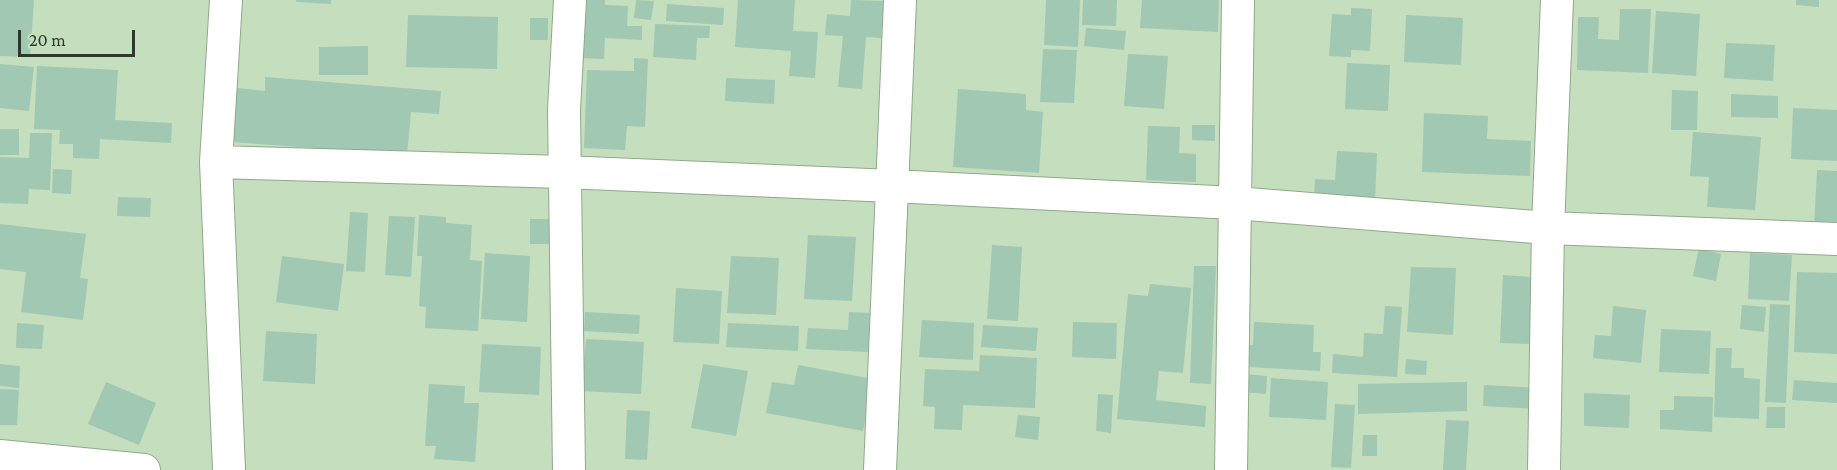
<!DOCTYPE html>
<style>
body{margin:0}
#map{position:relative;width:1837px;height:470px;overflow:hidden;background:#c5debe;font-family:"Crimson Pro",serif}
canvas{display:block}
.scale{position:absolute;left:18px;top:30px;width:117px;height:27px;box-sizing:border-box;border:3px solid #2e382c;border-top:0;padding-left:8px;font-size:18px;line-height:21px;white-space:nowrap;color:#2e382c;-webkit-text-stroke:4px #c5debe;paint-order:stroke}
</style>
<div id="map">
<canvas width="1837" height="470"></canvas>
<div class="scale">20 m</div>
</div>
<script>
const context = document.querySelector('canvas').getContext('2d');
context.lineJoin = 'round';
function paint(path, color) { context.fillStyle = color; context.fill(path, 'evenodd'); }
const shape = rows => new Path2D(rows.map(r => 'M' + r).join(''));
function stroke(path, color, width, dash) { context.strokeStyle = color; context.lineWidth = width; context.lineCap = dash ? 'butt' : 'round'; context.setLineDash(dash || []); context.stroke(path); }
const building = shape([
 [0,0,34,0,30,57,0,56],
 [296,0,331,0,331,4,296,2],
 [584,0,605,0,605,5,628,6,627,26,642,26,642,40,605,38,604,59,581,58],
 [636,0,654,1,651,20,634,18],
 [738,0,795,0,793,31,818,32,815,78,789,76,791,51,735,47],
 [851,0,884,1,881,38,866,37,862,89,838,87,843,36,825,35,827,14,850,16],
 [1046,0,1080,0,1078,47,1044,45],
 [1083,0,1117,0,1116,26,1082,25],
 [1142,0,1219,0,1218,32,1140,28],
 [1796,0,1819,0,1819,7,1796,5],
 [667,4,724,8,723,25,666,21],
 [1351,8,1372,9,1370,51,1351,50,1351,57,1329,56,1332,14,1351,15],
 [1620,9,1651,9,1648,73,1577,70,1578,17,1599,17,1598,39,1619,40],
 [1656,11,1700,14,1696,76,1652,73],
 [408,15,498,17,497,69,406,67],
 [1406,15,1463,18,1461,65,1404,62],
 [530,18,548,18,548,40,530,40],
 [655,24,710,26,709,38,697,38,696,60,653,57],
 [1086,28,1126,31,1124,50,1084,46],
 [1726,43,1775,45,1773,81,1724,78],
 [368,46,368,75,319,75,319,47],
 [1043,49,1077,50,1074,103,1040,102],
 [1128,54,1168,56,1164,109,1124,106],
 [634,58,648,59,645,127,627,126,625,150,584,148,587,70,634,71],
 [1347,63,1390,65,1388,111,1345,109],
 [0,64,34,67,29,111,0,108],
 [37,66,118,70,115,120,172,123,171,143,100,139,99,159,73,158,73,144,59,144,60,130,34,129],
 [265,77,441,91,439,114,411,112,407,155,232,142,237,88,265,91],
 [726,78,775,80,774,104,725,101],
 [958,89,1026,94,1026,110,1043,112,1039,173,953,167],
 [1672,90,1698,91,1697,130,1671,130],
 [1731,94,1778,96,1778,118,1731,117],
 [1793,108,1837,110,1837,161,1791,159],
 [1424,113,1488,116,1487,139,1531,141,1530,176,1422,172],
 [1192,125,1215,125,1215,141,1192,140],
 [1148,126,1180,127,1179,153,1196,154,1196,182,1146,180],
 [0,129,19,129,19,155,0,155],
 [1693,132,1761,137,1755,210,1707,207,1709,177,1690,176],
 [30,133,52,133,50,190,29,189,28,204,0,203,0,157,29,158],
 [1337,151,1377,153,1375,202,1314,199,1315,179,1335,180],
 [53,169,72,170,71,194,52,193],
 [1817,170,1837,171,1837,228,1814,227],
 [118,197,151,198,150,217,117,216],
 [350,212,368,213,365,272,346,271],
 [419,215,446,217,446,223,472,225,470,260,482,261,478,331,425,328,426,307,419,306,422,256,417,256],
 [389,216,415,217,411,277,385,275],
 [530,219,549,219,550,244,530,244],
 [0,224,86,234,80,278,88,279,83,320,21,312,26,272,0,269],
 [808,235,856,237,852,301,804,299],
 [992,245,1022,247,1018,321,987,319],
 [1699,248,1721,254,1716,281,1693,276],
 [485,253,530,256,527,322,481,319],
 [1750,253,1792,255,1789,301,1748,299],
 [282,256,344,264,338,311,276,302],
 [731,256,779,258,776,315,727,313],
 [1194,266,1216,266,1211,384,1190,383],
 [1411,267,1456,268,1453,335,1407,332],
 [1797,272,1837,273,1837,354,1794,352],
 [1503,275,1532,277,1529,344,1500,343],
 [1150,284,1191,288,1183,373,1159,371,1156,400,1206,406,1205,427,1117,419,1128,294,1148,296],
 [676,288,722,291,719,344,673,342],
 [1770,304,1790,305,1786,403,1765,402],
 [1742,305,1766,307,1764,332,1740,329],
 [1385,306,1402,307,1397,377,1332,373,1333,354,1363,357,1364,333,1383,334],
 [1613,306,1646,310,1641,363,1593,358,1595,335,1611,336],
 [585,312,640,315,639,334,584,331],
 [849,312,870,313,868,352,806,349,808,328,848,330],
 [922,320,974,323,973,360,919,357],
 [1073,322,1117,323,1116,359,1072,357],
 [1254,322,1314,325,1313,352,1321,352,1320,371,1248,367,1249,345,1253,345],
 [17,323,44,325,42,349,16,348],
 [728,323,799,326,798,351,726,347],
 [983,325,1038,328,1036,351,981,347],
 [1661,329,1711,331,1709,374,1659,372],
 [266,331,317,334,315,384,263,381],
 [586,339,644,342,641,394,582,391],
 [482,344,541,347,539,395,479,392],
 [1716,348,1732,348,1731,368,1744,368,1744,378,1760,379,1759,419,1714,417],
 [980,355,1037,358,1035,408,963,405,962,430,934,429,935,407,923,406,925,369,979,371],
 [1406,359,1427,361,1426,375,1405,374],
 [0,364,20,366,19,388,0,386],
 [703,364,748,371,736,436,691,428],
 [798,365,873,379,863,431,766,413,772,382,794,385],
 [1243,374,1267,376,1266,394,1242,392],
 [1271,378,1328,382,1326,420,1269,417],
 [1794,380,1837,383,1837,403,1792,400],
 [106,382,156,403,139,445,88,424],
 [1467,382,1467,411,1358,414,1358,384],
 [429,384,465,386,464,403,479,403,475,462,434,459,436,446,425,446],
 [1484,385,1540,388,1539,409,1483,406],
 [0,389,19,390,17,425,0,425],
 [1584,393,1630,395,1629,428,1584,426],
 [1098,394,1113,395,1111,433,1096,431],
 [1674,396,1713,397,1712,432,1660,429,1660,410,1674,410],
 [1335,404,1355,405,1351,468,1331,467],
 [1767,407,1785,407,1785,428,1766,428],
 [627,410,650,411,647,460,625,459],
 [1018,415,1040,417,1038,440,1015,437],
 [1446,420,1469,421,1466,470,1443,470],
 [1363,435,1377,435,1377,456,1362,456]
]);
const street = shape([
 [226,0,216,162,229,470],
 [216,162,564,172,892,186,1235,203,1548,228,1837,239],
 [0,456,144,470],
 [569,470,564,110,570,0],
 [880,470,900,0],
 [1231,470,1238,0],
 [1544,470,1548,228,1557,0]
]);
paint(building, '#a1c8b2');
stroke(street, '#90a98a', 34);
stroke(street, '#fff', 32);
</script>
